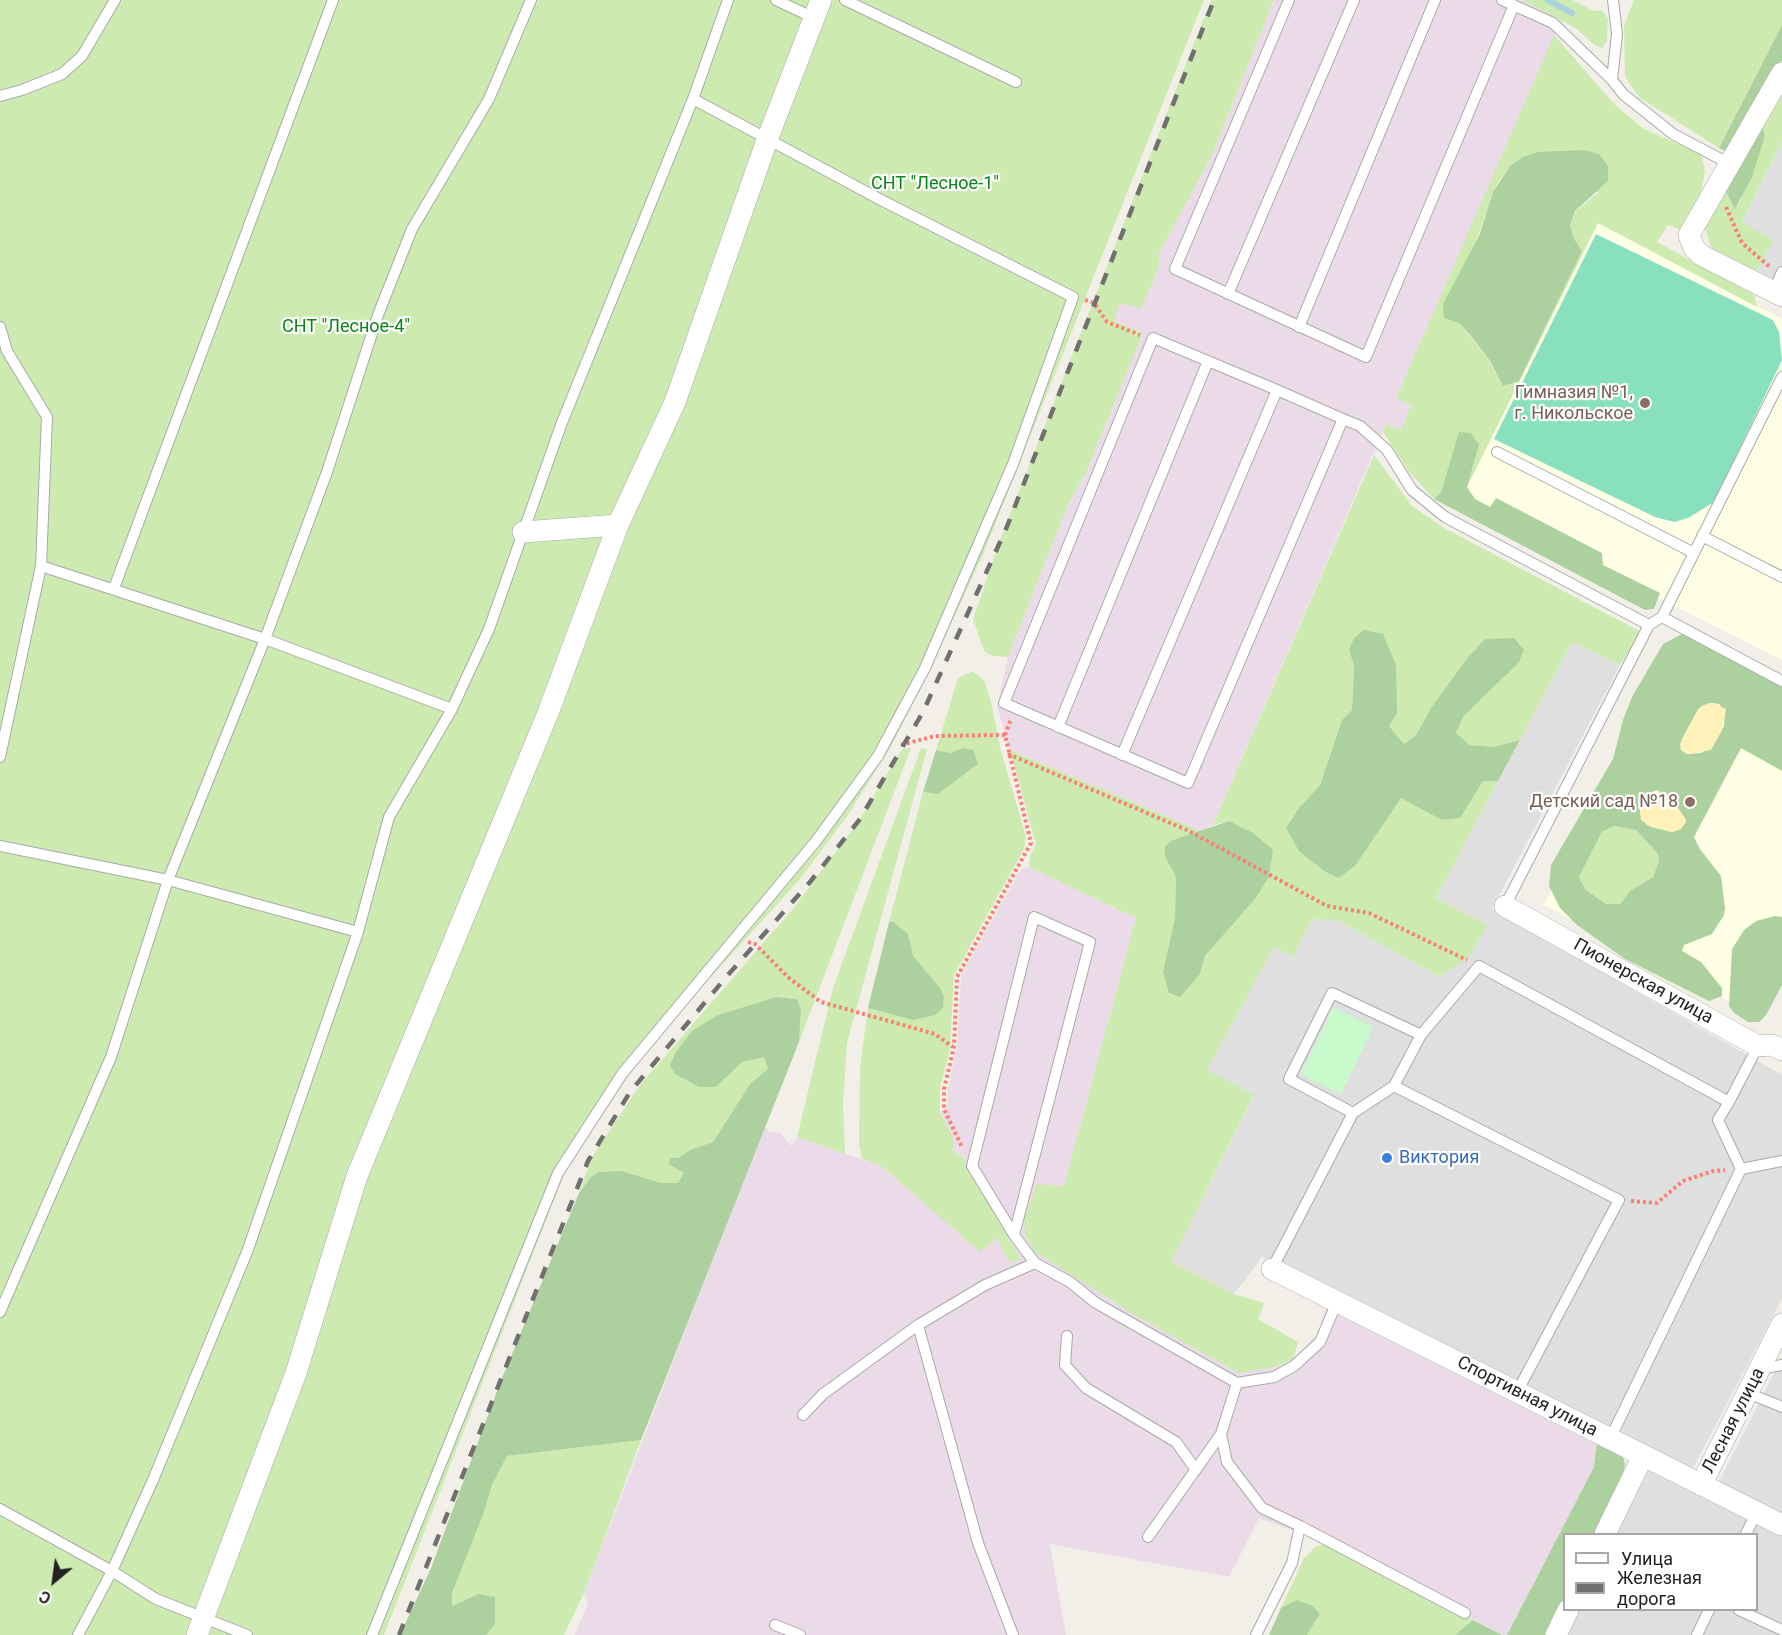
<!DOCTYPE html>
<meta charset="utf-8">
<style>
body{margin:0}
#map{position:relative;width:1782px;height:1635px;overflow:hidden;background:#f2efe9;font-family:Roboto,sans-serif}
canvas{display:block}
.legend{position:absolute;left:1563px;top:1533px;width:195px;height:78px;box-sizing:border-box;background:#fff;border:2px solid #a7a7a7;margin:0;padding:8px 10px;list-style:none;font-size:18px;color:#222}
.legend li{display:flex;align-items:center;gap:12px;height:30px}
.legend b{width:30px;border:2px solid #a7a7a7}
.north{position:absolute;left:24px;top:1551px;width:60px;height:60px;-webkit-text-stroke:4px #fff;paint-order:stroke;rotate:209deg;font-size:16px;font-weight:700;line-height:24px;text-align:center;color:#222}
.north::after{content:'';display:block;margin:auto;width:21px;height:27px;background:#222;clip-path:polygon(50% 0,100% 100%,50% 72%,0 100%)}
</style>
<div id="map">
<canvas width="1782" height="1635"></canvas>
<ul class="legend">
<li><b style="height:8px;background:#fff"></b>Улица</li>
<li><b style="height:8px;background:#707070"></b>Железная дорога</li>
</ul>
<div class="north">С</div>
</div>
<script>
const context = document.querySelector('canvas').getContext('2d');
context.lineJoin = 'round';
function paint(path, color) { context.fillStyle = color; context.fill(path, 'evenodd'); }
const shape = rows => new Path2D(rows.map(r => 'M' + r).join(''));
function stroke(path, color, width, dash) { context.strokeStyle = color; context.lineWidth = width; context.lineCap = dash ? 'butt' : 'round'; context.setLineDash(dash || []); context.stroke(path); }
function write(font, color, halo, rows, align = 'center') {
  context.font = font + ' Roboto,sans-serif'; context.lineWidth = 4.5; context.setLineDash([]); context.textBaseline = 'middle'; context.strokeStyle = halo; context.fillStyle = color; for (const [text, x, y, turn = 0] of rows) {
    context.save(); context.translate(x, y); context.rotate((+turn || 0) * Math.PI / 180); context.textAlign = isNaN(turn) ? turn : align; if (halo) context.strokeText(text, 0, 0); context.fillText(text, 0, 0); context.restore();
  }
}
const residential = shape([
 [1782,142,1782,287,1755,274,1742,223],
 [1572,642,1620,665,1492,909,1782,1075,1782,1299,1691,1472,1262,1257,1234,1294,1171,1262,1254,1096,1206,1070,1274,947,1293,957,1312,919,1339,921,1440,977,1487,925,1436,898],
 [1782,1357,1782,1520,1716,1488],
 [1645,1462,1782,1532,1782,1635,1562,1635,1575,1610,1756,1610,1756,1534,1611,1534]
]);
const industrial = shape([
 [1274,0,1523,0,1562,21,1396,398,1411,405,1401,430,1386,424,1213,825,1201,831,1010,750,997,706,1008,657,1069,503,1086,473,1143,333,1114,321,1120,302,1141,308,1160,265,1159,254,1212,155],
 [1029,867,1136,918,1064,1186,1275,1367,1293,1359,1316,1336,1328,1304,1597,1441,1594,1467,1507,1635,1502,1635,1381,1569,1327,1543,1259,1518,1229,1577,1050,1544,1066,1635,575,1635,588,1603,584,1593,764,1125,769,1132,781,1133,791,1146,797,1137,881,1166,980,1251,997,1238,1010,1263,1019,1259,963,1157,953,1151,952,1137,940,1112,947,1108,948,1089,957,1047,961,976,1021,869]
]);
const education = shape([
 [1598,223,1782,319,1782,660,1472,504,1467,487],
 [1679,645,1782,699,1782,944,1747,1011,1544,905]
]);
const grass = shape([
 [0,0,1204,0,982,557,920,690,890,748,848,815,800,879,651,1043,568,1164,384,1635,0,1635],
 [1211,0,1274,0,1212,155,1159,254,1160,265,1141,309,1120,303,1114,321,1143,333,1086,473,1069,503,1008,657,992,656,984,651,973,619,1002,535],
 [1523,0,1573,0,1594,11,1602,10,1608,19,1607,41,1602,48,1594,45,1577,29],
 [1634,0,1782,0,1782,25,1719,148,1640,98,1625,77,1624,25],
 [1554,35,1615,105,1644,129,1701,154,1705,171,1702,188,1694,211,1683,231,1668,225,1657,242,1754,295,1757,307,1598,223,1467,487,1479,445,1448,470,1441,492,1434,499,1410,473,1383,432,1386,424,1401,430,1411,405,1396,398],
 [1537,152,1552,152,1598,193,1576,211,1570,225,1574,239,1495,373,1489,359,1443,304,1473,250,1493,192,1500,179,1510,166],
 [1782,91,1782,142,1742,222,1773,240,1755,274,1713,253,1704,226,1725,190,1735,208,1741,200,1761,123],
 [1374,455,1412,506,1446,529,1641,632,1620,665,1572,642,1520,740,1493,747,1470,745,1456,733,1463,717,1487,694,1485,639,1468,657,1431,708,1416,735,1404,744,1389,726,1349,650,1354,666,1352,710,1342,720,1320,785,1299,808,1286,828,1387,815,1402,797,1442,820,1459,818,1483,781,1498,781,1436,898,1487,925,1469,957,1440,977,1339,921,1312,919,1293,957,1274,947,1207,1070,1254,1095,1171,1262,1234,1294,1264,1303,1258,1319,1298,1342,1293,1359,1275,1367,1239,1373,1136,1316,1034,1251,1025,1235,1024,1219,1037,1184,1064,1186,1136,918,1029,867,1030,856,1036,844,1010,750,1201,831,1173,840,1165,857,1176,877,1175,919,1163,972,1200,974,1205,956,1255,899,1229,821,1213,825],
 [972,671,984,680,990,698,1000,747,1026,837,1024,849,954,975,950,1050,940,1088,940,1112,953,1137,953,1151,963,1157,1020,1259,1010,1263,997,1238,980,1252,881,1166,862,1159,859,1144,860,1068,868,1008,913,1020,940,988,912,956,908,934,894,922,889,922,923,792,938,794,960,775,969,772,963,748,950,753,936,750,958,678],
 [911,748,799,1042,801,1010,797,999,776,997,718,1015,716,1087,742,1062,764,1056,768,1069,750,1084,713,1142,692,1149,670,1164,684,1173,678,1184,661,1183,622,1171,591,1177,579,1193,592,1157,640,1085,791,911,857,824,902,749],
 [921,748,927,749,847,1043,843,1104,845,1154,797,1137,833,988],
 [1614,826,1636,830,1658,854,1659,860,1653,877,1631,890,1620,904,1606,904,1585,889,1579,877,1602,832],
 [641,1440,584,1593,564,1635,486,1635,495,1624,478,1594,451,1606,452,1593,463,1560,484,1512,492,1485,507,1456],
 [1327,1543,1381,1569,1473,1620,1455,1635,1307,1635,1320,1614,1281,1608,1304,1558,1315,1547]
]);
const forest = shape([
 [1782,25,1782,60,1730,153,1719,148],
 [1761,123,1765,136,1752,177,1735,209,1725,190],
 [1584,150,1599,154,1608,166,1608,181,1575,211,1570,225,1574,239,1582,251,1519,381,1503,386,1489,359,1470,335,1459,323,1444,318,1443,304,1479,236,1493,192,1510,166,1523,157,1537,152],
 [1459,432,1471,433,1479,445,1467,487,1475,499,1490,507,1496,498,1602,553,1603,565,1660,593,1654,609,1645,610,1434,499,1441,492],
 [1364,630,1383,634,1396,665,1397,713,1389,726,1404,744,1416,735,1431,708,1468,657,1485,639,1514,638,1524,650,1519,662,1463,717,1456,733,1470,745,1493,747,1520,740,1498,781,1483,781,1460,818,1442,820,1401,798,1355,866,1338,878,1324,871,1299,851,1286,828,1299,808,1320,785,1342,720,1352,710,1354,666,1349,650,1354,638],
 [1684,633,1782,687,1782,771,1741,748,1694,837,1700,849,1721,876,1725,908,1724,915,1712,934,1684,945,1682,951,1701,962,1722,988,1722,996,1709,1001,1625,959,1577,925,1560,908,1549,886,1551,865,1613,759,1623,720,1632,697,1663,644],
 [1710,703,1719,704,1725,713,1724,726,1713,746,1701,753,1687,754,1681,750,1682,739,1699,708],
 [1648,792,1666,793,1686,822,1672,832,1647,825,1639,804],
 [1614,826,1636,830,1658,854,1659,860,1653,877,1631,890,1620,904,1606,904,1585,889,1579,877,1602,832],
 [963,748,973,750,978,764,938,794,923,792,936,750,950,753],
 [1229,821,1253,833,1273,850,1269,877,1255,899,1205,956,1200,974,1180,997,1169,993,1163,972,1175,918,1176,877,1165,857,1165,846,1173,840],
 [1775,916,1782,917,1782,985,1766,1015,1759,1022,1748,1022,1734,1013,1729,1006,1732,949,1744,930,1756,921],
 [889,922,894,922,908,934,913,956,940,988,944,997,943,1008,935,1015,913,1020,868,1008],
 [776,997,797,999,801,1010,799,1042,641,1440,507,1456,492,1485,484,1512,452,1593,452,1606,478,1594,495,1597,495,1624,486,1635,400,1635,431,1568,500,1383,579,1193,591,1177,599,1172,622,1171,661,1183,678,1183,684,1173,669,1164,670,1158,678,1158,692,1149,713,1142,750,1084,768,1069,764,1057,742,1062,716,1087,699,1087,675,1074,670,1065,676,1052,692,1031,718,1015],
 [1597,1441,1621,1451,1625,1463,1623,1483,1598,1534,1564,1534,1564,1603,1549,1635,1507,1635,1594,1467],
 [1297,1600,1313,1606,1320,1614,1307,1635,1269,1635,1281,1608],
 [1473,1620,1502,1635,1455,1635]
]);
const sand = shape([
 [1714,703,1726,709,1722,730,1711,750,1687,754,1681,750,1680,744,1695,715,1703,705],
 [1657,790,1671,798,1685,818,1686,822,1681,829,1672,832,1651,827,1641,820,1639,804,1644,795]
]);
const park = shape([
 [1333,1008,1373,1027,1341,1094,1301,1075]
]);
const pitch = shape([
 [1596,234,1773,320,1779,332,1782,360,1714,502,1688,518,1674,522,1655,517,1494,439]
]);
const stream = shape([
 [1548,0,1572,13]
]);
const path = shape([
 [1726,207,1742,243,1770,267],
 [1085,300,1094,303,1107,322,1140,335],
 [1005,735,1011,719],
 [901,745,935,736,1005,735,1031,843,957,977,954,1047,944,1089,944,1109,962,1147],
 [1008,754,1187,830,1327,906,1369,913,1467,960],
 [748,942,755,944,789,978,821,1002,935,1034,953,1047],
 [1631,1201,1657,1203,1683,1181,1713,1171,1725,1170]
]);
const service = shape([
 [776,0,812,17],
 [845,0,1016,82],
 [1289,0,1175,269,1366,357,1514,5],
 [1502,0,1553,23,1612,80],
 [1613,0,1617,34,1612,80,1623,94,1673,134,1730,164],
 [0,96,22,90,62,74,82,56,115,0],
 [1773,292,1782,272],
 [1228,294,1354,0],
 [0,327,7,351,47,417,41,566,0,757],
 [1299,327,1435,0],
 [1343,419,1188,783,1004,703,1153,338,1277,390,1343,419,1360,426,1387,450,1412,490,1445,517,1649,625],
 [1497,452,1694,553],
 [1702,536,1782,577],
 [41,566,265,639,452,709],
 [114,588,333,0],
 [1662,617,1782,681],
 [1058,727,1208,361],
 [1122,755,1277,390],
 [0,846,168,880,358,932],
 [1505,906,1649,625,1662,617,1782,377],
 [1353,1113,1289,1079,1332,993,1421,1035],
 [1741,1169,1782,1161],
 [1014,1235,972,1166,1034,917,1090,942,1014,1235,1035,1263,1070,1282,1096,1303,1237,1383,1221,1434,1148,1537],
 [1272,1269,1353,1113,1394,1086],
 [0,1312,111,1057,168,880,265,639,327,472,378,315,412,229,489,99,531,0],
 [918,1325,978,1543,1013,1635],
 [1067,1336,1065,1365,1086,1388,1176,1442,1196,1470],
 [1760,1369,1782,1365],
 [1237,1383,1274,1377,1294,1366,1320,1342,1337,1302],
 [1517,1392,1619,1200,1394,1086,1421,1035,1479,966,1729,1102,1758,1046],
 [1748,1393,1782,1407],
 [803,1415,823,1394,918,1325,985,1285,1035,1263],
 [1221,1434,1227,1462,1262,1508,1300,1526,1292,1563,1256,1635],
 [1610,1439,1741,1169,1718,1120,1729,1102],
 [0,1509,112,1571,156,1599,247,1635],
 [1300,1526,1465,1613],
 [1746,1534,1756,1513],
 [1739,1610,1782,1630],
 [775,1625,800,1635],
 [78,1635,112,1571,153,1480,247,1252,358,932,389,817,452,709,489,629,561,425,693,99,728,0],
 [372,1635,558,1173,622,1074,816,841,878,756,925,668,1013,464,1073,297,883,201,693,99],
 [1697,1635,1709,1610]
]);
const minor = shape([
 [1782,73,1689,235,1694,248,1701,255,1782,296],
 [523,532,618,525],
 [1505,906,1758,1046,1772,1045,1782,1050],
 [1272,1269,1782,1525],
 [1701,1485,1782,1324],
 [1605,1534,1643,1456],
 [197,1635,296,1373,357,1176,548,713,618,525,675,402,767,140,821,0],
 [1556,1635,1568,1610]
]);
const rail = shape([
 [399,1635,588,1161,630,1092,727,976,810,882,860,819,923,712,1006,529,1214,0]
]);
const markers = [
 [1645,403,6,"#8d6e63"],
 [1690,802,6,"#8d6e63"],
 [1387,1158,6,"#3f7fe0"]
];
const parkNames = [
 ["СНТ \"Лесное-1\"",935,184],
 ["СНТ \"Лесное-4\"",346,327]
];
const educationNames = [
 ["Гимназия №1,",1633,393],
 ["г. Никольское",1633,414],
 ["Детский сад №18",1678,802]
];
const streetNames = [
 ["Пионерская улица",1643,982,29],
 ["Спортивная улица",1527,1397,27],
 ["Лесная улица",1734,1421,-63]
];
const shopNames = [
 ["Виктория",1399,1158]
];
paint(residential, '#e0dfdf');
paint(industrial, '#ebdbe8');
paint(education, '#ffffe5');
paint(grass, '#cdebb0');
paint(forest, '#add19e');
paint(sand, '#fff1ba');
paint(park, '#c8facc');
paint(pitch, '#88e0be');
stroke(stream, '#aad3df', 6);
stroke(service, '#a9a9a9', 12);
stroke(minor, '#a9a9a9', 22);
stroke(path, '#fa8072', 4, [3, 3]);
stroke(service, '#fff', 10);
stroke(minor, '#fff', 21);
stroke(rail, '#707070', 4.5, [12, 12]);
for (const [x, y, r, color] of markers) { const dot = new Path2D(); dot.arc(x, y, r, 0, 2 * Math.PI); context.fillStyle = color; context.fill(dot); stroke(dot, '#fff', 2); }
write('18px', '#0c8416', '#fff', parkNames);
write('18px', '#785e54', '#fff', educationNames, 'right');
write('18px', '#222', '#fff', streetNames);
write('18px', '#366cbe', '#fff', shopNames, 'left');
</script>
